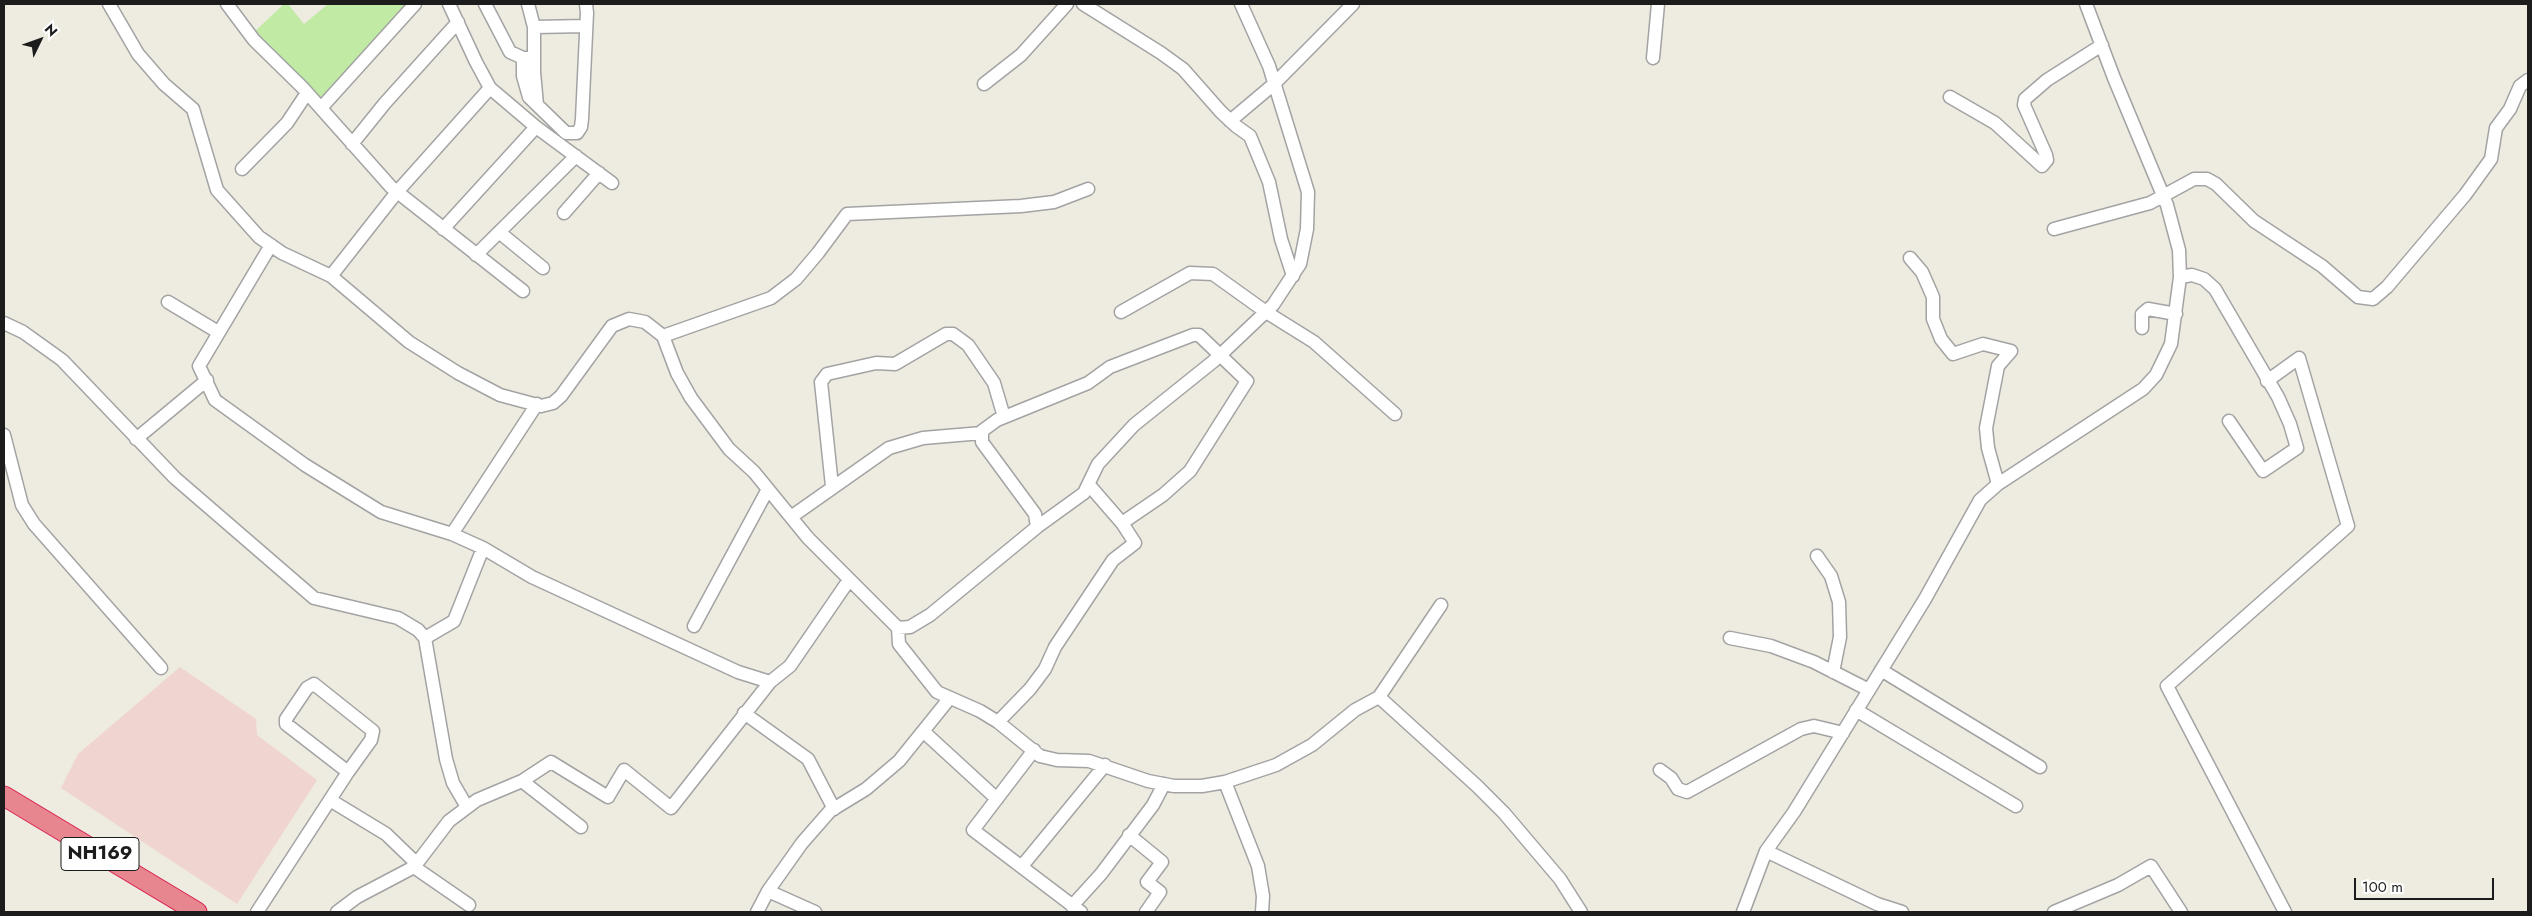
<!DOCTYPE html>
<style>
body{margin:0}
#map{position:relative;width:2532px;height:916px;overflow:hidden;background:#eeebe1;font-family:Jost,sans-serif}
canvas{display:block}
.frame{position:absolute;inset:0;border:5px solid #1c1c1c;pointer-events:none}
.north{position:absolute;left:15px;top:15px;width:50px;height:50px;-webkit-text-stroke:4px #fff;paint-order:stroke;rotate:48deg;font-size:14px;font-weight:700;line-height:20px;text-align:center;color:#1c1c1c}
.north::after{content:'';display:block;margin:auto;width:18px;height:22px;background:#1c1c1c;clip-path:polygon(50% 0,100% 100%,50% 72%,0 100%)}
.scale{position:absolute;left:2354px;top:878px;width:140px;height:22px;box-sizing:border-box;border:2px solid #1c1c1c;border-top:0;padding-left:6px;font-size:15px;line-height:18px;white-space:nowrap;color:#1c1c1c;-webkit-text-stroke:4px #fff;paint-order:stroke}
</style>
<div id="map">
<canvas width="2532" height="916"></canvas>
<div class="frame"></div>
<div class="north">N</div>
<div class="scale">100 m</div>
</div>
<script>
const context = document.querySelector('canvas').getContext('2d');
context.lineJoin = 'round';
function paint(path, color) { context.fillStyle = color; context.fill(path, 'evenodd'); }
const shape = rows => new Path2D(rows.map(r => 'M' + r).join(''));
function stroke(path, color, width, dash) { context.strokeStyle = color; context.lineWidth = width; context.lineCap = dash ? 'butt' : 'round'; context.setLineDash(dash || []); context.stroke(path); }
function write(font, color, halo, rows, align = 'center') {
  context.font = font + ' Jost,sans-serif'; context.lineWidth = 4; context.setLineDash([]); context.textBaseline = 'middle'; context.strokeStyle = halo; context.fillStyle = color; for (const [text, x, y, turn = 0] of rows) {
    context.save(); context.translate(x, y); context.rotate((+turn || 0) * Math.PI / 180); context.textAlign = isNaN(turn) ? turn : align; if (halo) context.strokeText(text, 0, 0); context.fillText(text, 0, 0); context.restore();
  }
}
const commercial = shape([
 [180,667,256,719,257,735,317,780,237,904,61,788,78,754]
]);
const grass = shape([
 [284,4,288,4,304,24,328,4,414,4,322,103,254,32]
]);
const minor = shape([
 [109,4,138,54,164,84,193,109,217,190,259,237,282,253,331,276,409,342,458,373,500,395,541,406,553,403,561,396,612,326,629,319,645,322,663,336,677,373,691,398,729,449,754,472,808,538,898,628,910,627,930,615,1037,527,1035,514,982,442,982,431,997,420,1088,383,1110,367,1193,335,1199,335,1247,381,1190,471,1163,495,1122,523,1089,485],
 [227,4,254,40,302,87,391,187,523,291],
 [449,4,476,62,490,88,536,127,612,183],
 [485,4,510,52,523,58,531,58],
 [528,4,534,27,534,72,537,105],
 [1083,4,1161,53,1183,69,1221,112,1236,126,1250,136,1269,182,1281,239,1293,276],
 [534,27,586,26],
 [523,58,523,76,529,97,566,133,577,133,581,127,582,119,587,13,586,4],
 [1653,58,1658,4],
 [984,84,1021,55,1067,4],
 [1950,97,1995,123,2042,166,2047,160,2046,155,2024,105,2025,99,2047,80,2102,45],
 [321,108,415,4],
 [1230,121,1274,84,1353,4],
 [352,144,385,103,458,22],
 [242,169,287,123,307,93],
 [564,213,599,173],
 [443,229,536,127],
 [2054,229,2150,203,2194,179,2207,179,2216,184,2254,221,2322,266,2358,297,2373,299,2387,287,2465,195,2491,159,2496,128,2510,109,2520,86,2528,80],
 [499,232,543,268],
 [271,245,199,366,215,400,305,465,381,512,452,534,483,548,532,577,738,672,770,682],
 [476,255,576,156],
 [1910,258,1922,272,1933,297,1933,319,1941,339,1953,354,1983,344,2011,351,1998,366,1986,428,1988,448,1998,484],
 [331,276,397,192,490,88],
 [2180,277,2192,275,2204,279,2215,289,2278,397,2290,424,2297,448,2263,471,2229,421],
 [168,302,218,332],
 [1121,312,1190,273,1213,274,1266,312,1314,342,1395,414],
 [4,323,23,332,62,360,175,478,314,598,398,618,418,630,425,638,446,759,453,783,467,807],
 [2142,328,2142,314,2148,309,2176,314],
 [663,336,771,298,796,279,818,253,847,214,1021,206,1054,202,1088,189],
 [2267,381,2299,358,2348,526,2167,686,2285,912],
 [4,435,22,505,34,524,161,668],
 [136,439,207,380],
 [832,486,821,382,827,374,876,363,895,364,946,334,953,334,968,345,994,383,1004,417],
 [791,517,889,448,923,438,982,433],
 [1037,527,1084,493,1098,464,1134,425,1215,360,1273,305,1300,264,1307,229,1308,192,1269,66,1241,4],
 [452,534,537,404],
 [1817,556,1831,576,1839,602,1840,637,1833,672],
 [694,626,768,489],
 [898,628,899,644,937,692,980,711,998,722,1040,756,1057,760,1089,761,1148,781,1174,786,1202,786,1225,782,1276,765,1312,745,1355,710,1379,697,1477,786,1504,813,1560,879,1581,912],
 [425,638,454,621,483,548],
 [1730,638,1771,646,1814,662,1869,690],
 [1881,670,2040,767],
 [314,684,373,731,371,740,348,772,286,724,286,719,307,688,314,684],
 [1379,697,1441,605],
 [1856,710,2016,806],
 [744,713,808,759,834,809],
 [998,722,1030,689,1045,669,1055,647,1113,560,1135,543,1122,523],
 [924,732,997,799],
 [1034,750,973,830,1081,912],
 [1660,770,1671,778,1678,789,1687,792,1801,729,1814,726,1843,733],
 [522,781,581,827],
 [1225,782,1258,866,1263,896,1262,912],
 [335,803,386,834,413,860,414,867,469,905],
 [1129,835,1162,862,1147,882,1160,892,1146,912],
 [1766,851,1877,904,1902,912],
 [1022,866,1105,765],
 [768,891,815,912],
 [1072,906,1101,874,1153,805,1164,784],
 [257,912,348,772],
 [337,912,357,897,414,867,449,821,477,800,522,781,551,762,608,797,624,770,671,808,770,682,790,666,849,580],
 [757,912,768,891,802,843,830,811,866,789,899,761,949,699],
 [1743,912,1766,851,1794,812,1925,599,1980,500,1998,484,2143,389,2156,375,2171,344,2180,277,2179,250,2167,205,2114,78,2086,4],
 [2054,912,2118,885,2151,866,2181,912]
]);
const highway = shape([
 [4,796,197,912]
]);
const shields = [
 [100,854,78]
];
const shieldNames = [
 ["NH169",100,854]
];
paint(commercial, '#f0d4d0');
paint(grass, '#c1eaa5');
stroke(minor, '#a3a3a3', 15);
stroke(highway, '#da204e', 21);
stroke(minor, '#fff', 12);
stroke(highway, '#e8868f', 19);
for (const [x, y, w] of shields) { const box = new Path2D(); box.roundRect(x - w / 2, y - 16.5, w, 33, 4); context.fillStyle = '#fff'; context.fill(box); stroke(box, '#1c1c1c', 1); }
write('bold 19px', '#1c1c1c', null, shieldNames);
</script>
